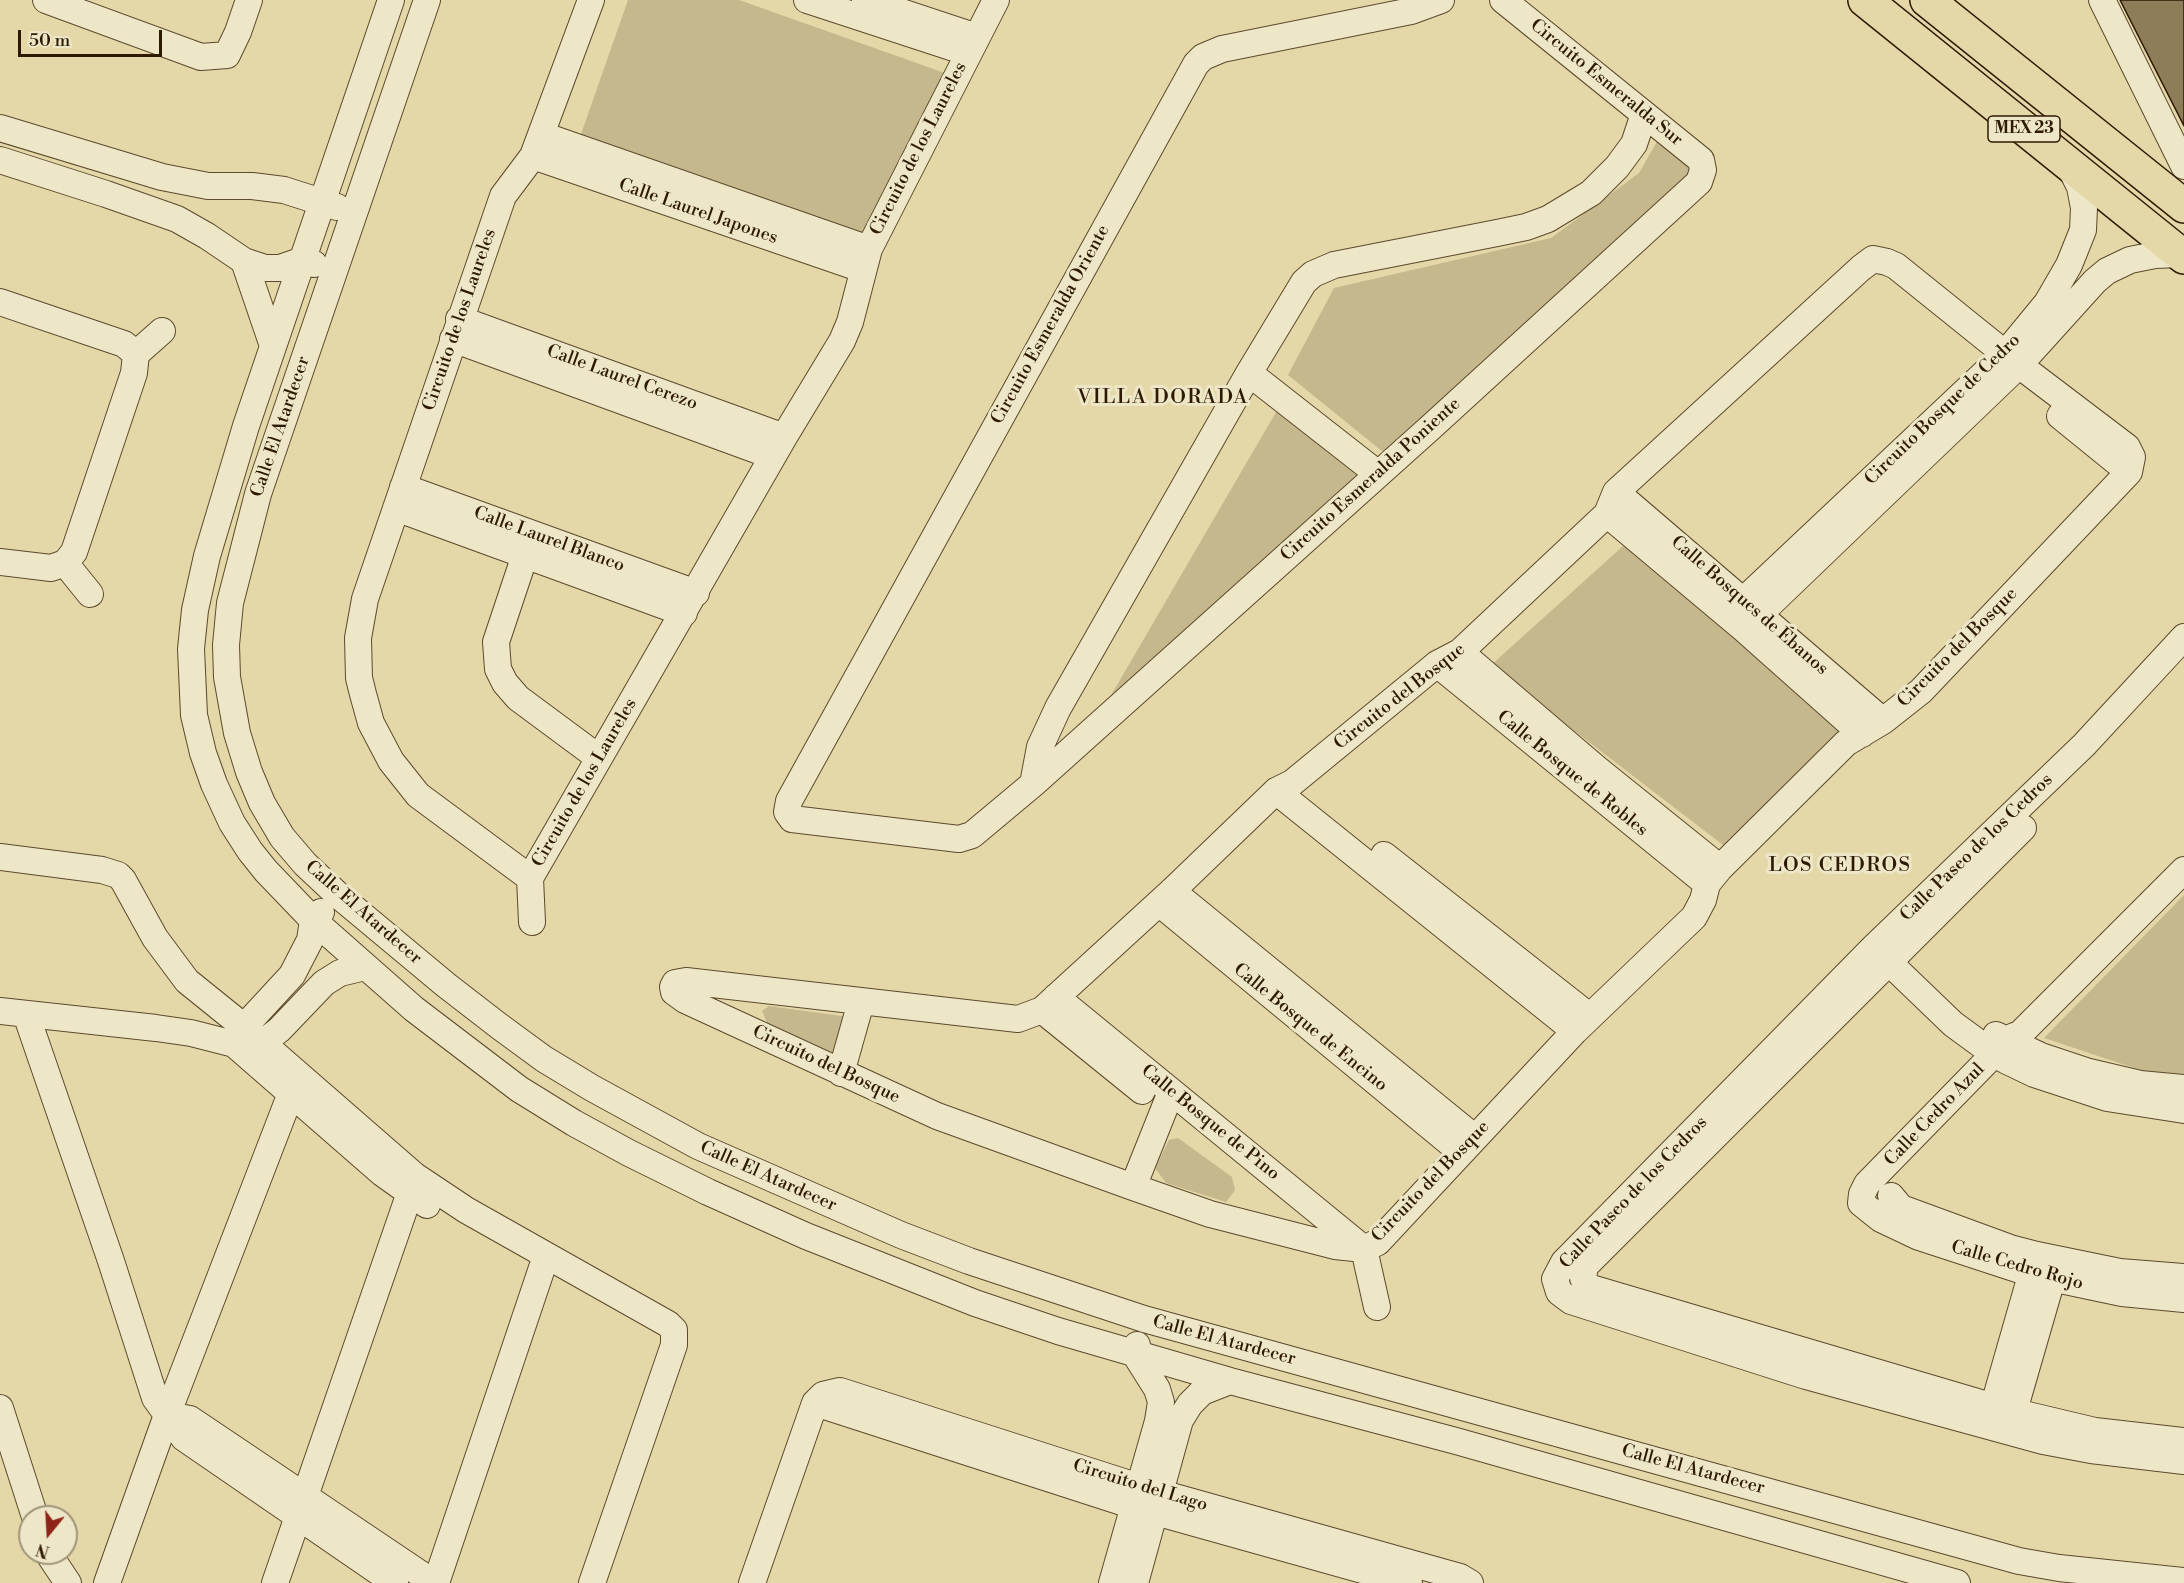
<!DOCTYPE html>
<meta charset="utf-8">
<style>
body{margin:0}
#map{position:relative;width:2184px;height:1583px;overflow:hidden;background:#e4d8a9;font-family:"Libre Bodoni",serif}
canvas{display:block}
.north{position:absolute;left:18px;top:1505px;width:60px;height:60px;box-sizing:border-box;background:#ede6c7;border:2px solid #a19479;border-radius:50%;rotate:198deg;font-size:16px;font-weight:700;line-height:24px;text-align:center;color:#2e1a03}
.north::after{content:'';display:block;margin:auto;width:21px;height:27px;background:#8f2418;clip-path:polygon(50% 0,100% 100%,50% 72%,0 100%)}
.scale{position:absolute;left:18px;top:30px;width:144px;height:27px;box-sizing:border-box;border:3px solid #2e1a03;border-top:0;padding-left:8px;font-size:18px;line-height:21px;white-space:nowrap;color:#2e1a03;-webkit-text-stroke:4px #ede6c7;paint-order:stroke}
</style>
<div id="map">
<canvas width="2184" height="1583"></canvas>
<div class="north">N</div>
<div class="scale">50 m</div>
</div>
<script>
const context = document.querySelector('canvas').getContext('2d');
context.lineJoin = 'round';
function paint(path, color) { context.fillStyle = color; context.fill(path, 'evenodd'); }
const shape = rows => new Path2D(rows.map(r => 'M' + r).join(''));
function stroke(path, color, width, dash) { context.strokeStyle = color; context.lineWidth = width; context.lineCap = dash ? 'butt' : 'round'; context.setLineDash(dash || []); context.stroke(path); }
function write(font, color, halo, rows, align = 'center') {
  context.font = font + ' "Libre Bodoni",serif'; context.lineWidth = 6; context.setLineDash([]); context.textBaseline = 'middle'; context.strokeStyle = halo; context.fillStyle = color; for (const [text, x, y, turn = 0] of rows) {
    context.save(); context.translate(x, y); context.rotate((+turn || 0) * Math.PI / 180); context.textAlign = isNaN(turn) ? turn : align; if (halo) context.strokeText(text, 0, 0); context.fillText(text, 0, 0); context.restore();
  }
}
const green = shape([
 [628,0,739,0,959,78,874,242,580,137],
 [1659,138,1703,174,1388,456,1288,375,1334,288,1551,238,1639,173],
 [1279,407,1374,484,1078,752],
 [1632,538,1856,727,1736,855,1490,666],
 [2184,895,2184,1076,2158,1076,2044,1038],
 [769,1006,849,1017,836,1054,767,1023,762,1011],
 [1178,1138,1232,1177,1235,1190,1226,1202,1166,1183,1155,1168,1169,1140]
]);
const building = shape([
 [2120,0,2184,0,2184,126,2120,0]
]);
const minor = shape([
 [46,0,201,57,227,55,238,32,249,0],
 [391,0,246,426,207,556,195,610,191,649,194,715,203,753,214,784,232,823,250,851,266,871,313,920,414,1009,519,1089,574,1123,629,1153,708,1192,806,1236,975,1303,1058,1331,1230,1381,1456,1441,1957,1583],
 [427,0,258,494,230,603,226,645,227,677,237,733,249,772,262,803,282,837,305,864,338,895,446,985,499,1026,544,1059,592,1088,698,1146,901,1235,969,1261,1144,1319,2019,1561,2059,1568,2184,1581],
 [807,0,969,53],
 [865,0,977,37],
 [1441,0,1411,11,1222,49,1203,57,1196,64,789,801,787,812,792,819,959,839,972,835,1033,784,1431,427,1699,182,1703,170,1701,160,1503,0],
 [2102,0,2184,166],
 [0,128,162,177,208,186,252,186,284,190,337,207],
 [542,135,869,249],
 [533,156,862,269],
 [0,160,106,194,177,219,207,236,244,261,265,268,280,268,303,260,314,264],
 [1873,259,1887,262,1896,266,2019,365,2127,447,2132,457,2129,472,1921,691,1883,721,1846,743,1720,868,1707,884,1703,900,1694,917,1575,1031,1378,1242,1364,1249,1335,1246,1210,1214,1133,1187,937,1116,685,1000,674,992,673,987,675,983,686,981,1018,1019,1042,1010,1172,891,1276,791,1292,783,1437,664,1460,652,1607,514,1616,492,1861,268,1873,259],
 [244,261,273,346],
 [0,302,124,344,136,354,134,373,74,552,65,563,51,568,0,562],
 [459,319,784,437],
 [453,339,773,456],
 [136,354,162,331],
 [1249,373,1378,474],
 [2060,416,2129,472],
 [403,487,696,593],
 [1616,492,1883,721],
 [396,508,684,613],
 [1607,514,1744,629,1862,734],
 [530,540,496,642,498,669,505,683,518,698,599,758],
 [65,563,90,594],
 [1728,615,2005,354,2047,303,2069,265,2083,230,2084,208,2080,187,2070,167],
 [1744,629,2019,365,2095,281,2107,271,2130,260,2155,255,2180,254],
 [2184,637,2084,745,1874,947,1564,1262,1555,1279,1559,1292,1571,1301,1806,1376,2043,1441,2091,1450,2184,1461],
 [1460,652,1597,769,1720,868],
 [1437,664,1707,884],
 [1033,784,1040,747,1058,708,1249,373,1304,282,1313,274,1334,265,1497,233,1526,227,1548,219,1591,193,1617,167,1634,144,1644,114],
 [1276,791,1575,1031],
 [2023,828,1585,1266,1583,1278,1586,1284,1591,1288,1994,1407,2095,1431,2184,1441],
 [1384,855,1589,1016],
 [0,857,102,870,118,875,123,880,155,938,187,981,244,1027,415,1176,466,1210,668,1324,674,1330,674,1345,592,1583],
 [530,878,784,437,842,341,850,322,869,249,996,0],
 [530,878,418,795,391,761,371,723,363,694,359,678,358,638,365,599,503,196,533,156,591,0],
 [530,878,532,922],
 [1172,891,1475,1138],
 [1159,903,1461,1152],
 [1876,950,1953,1024,1994,1054,2007,1061,2034,1074,2107,1098,2184,1110],
 [1056,997,1364,1249,1377,1307],
 [1042,1010,1142,1091],
 [0,1011,156,1028,191,1033,234,1044,262,1043,279,1030,324,983,340,973,365,967],
 [26,1014,111,1261,155,1398,184,1438,395,1583],
 [1996,1035,2041,1056,2089,1072,2140,1084,2184,1088],
 [236,1041,244,1027,292,975,310,940,313,920,321,912],
 [234,1044,382,1173,427,1205],
 [841,1073,861,1002],
 [1133,1187,1171,1092],
 [1891,1196,1901,1208,2010,1248,2037,1255,2120,1272,2184,1277],
 [1861,1203,1862,1194,1867,1184,1994,1054,2014,1036,2020,1034,2184,870],
 [1861,1203,1881,1219,1919,1237,2032,1274,2122,1293,2184,1299],
 [815,1403,1134,1506,1409,1583],
 [0,1408,35,1517],
 [167,1415,190,1419,434,1583],
 [1989,1422,2036,1258],
 [2009,1428,2057,1262],
 [48,1553,68,1583],
 [107,1583,167,1415,298,1075],
 [275,1583,415,1178],
 [436,1583,546,1256],
 [752,1583,815,1403,823,1395,840,1391,1139,1487,1460,1577,1470,1583],
 [1112,1583,1158,1421,1161,1402,1157,1389,1135,1354,1137,1345],
 [1135,1583,1180,1420,1190,1404,1202,1392,1230,1381]
]);
const major = shape([
 [1865,0,2184,257],
 [1927,0,2184,206]
]);
const shields = [
 [2024,129,72]
];
const shieldNames = [
 ["MEX 23",2024,129]
];
const streetNames = [
 ["Circuito Esmeralda Sur",1606,83,39],
 ["Circuito de los Laureles",919,149,-63],
 ["Calle Laurel Japones",698,212,19],
 ["Circuito de los Laureles",460,320,-71],
 ["Circuito Esmeralda Oriente",1051,325,-61],
 ["Calle Laurel Cerezo",622,378,20],
 ["Circuito Bosque de Cedro",1943,410,-44],
 ["Calle El Atardecer",281,427,-71],
 ["Circuito Esmeralda Poniente",1371,480,-42],
 ["Calle Laurel Blanco",549,540,20],
 ["Calle Bosques de Ébanos",1749,606,41],
 ["Circuito del Bosque",1958,648,-45],
 ["Circuito del Bosque",1400,697,-38],
 ["Calle Bosque de Robles",1572,774,39],
 ["Circuito de los Laureles",585,783,-60],
 ["Calle Paseo de los Cedros",1977,848,-44],
 ["Calle El Atardecer",363,913,41],
 ["Calle Bosque de Encino",1310,1028,39],
 ["Circuito del Bosque",826,1065,25],
 ["Calle Cedro Azul",1935,1115,-46],
 ["Calle Bosque de Pino",1210,1123,39],
 ["Calle El Atardecer",768,1177,24],
 ["Circuito del Bosque",1431,1182,-46],
 ["Calle Paseo de los Cedros",1634,1193,-46],
 ["Calle Cedro Rojo",2017,1266,16],
 ["Calle El Atardecer",1224,1341,15],
 ["Calle El Atardecer",1693,1470,15],
 ["Circuito del Lago",1140,1486,17]
];
const neighbourhoodNames = [
 ["VILLA DORADA",1163,398],
 ["LOS CEDROS",1840,866]
];
paint(green, '#c5b88d');
paint(building, '#8d7d59');
stroke(building, '#2e1a03', 1.5);
stroke(minor, '#5c4a2c', 28);
stroke(major, '#2e1a03', 36);
stroke(minor, '#ede6c7', 26);
stroke(major, '#e4d8a9', 33);
for (const [x, y, w] of shields) { const box = new Path2D(); box.roundRect(x - w / 2, y - 13, w, 26, 4.5); context.fillStyle = '#ede6c7'; context.fill(box); stroke(box, '#2e1a03', 1.5); }
write('bold 16px', '#2e1a03', null, shieldNames);
write('18px', '#2e1a03', '#ede6c7', streetNames);
context.letterSpacing = '1.5px';
write('20px', '#2e1a03', '#ede6c7', neighbourhoodNames);
context.letterSpacing = '0px';
</script>
